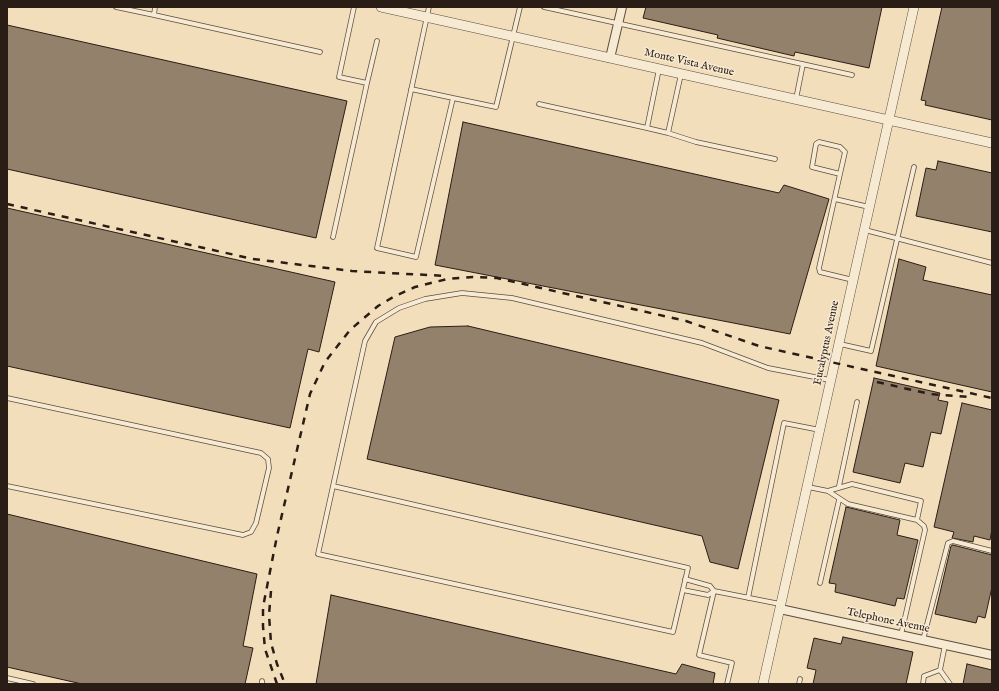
<!DOCTYPE html>
<style>
body{margin:0}
#map{position:relative;width:999px;height:691px;overflow:hidden;background:#f3debc;font-family:"IM FELL English",serif}
canvas{display:block}
.frame{position:absolute;inset:0;border:8px solid #2a1d15;pointer-events:none}
</style>
<div id="map">
<canvas width="999" height="691"></canvas>
<div class="frame"></div>
</div>
<script>
const context = document.querySelector('canvas').getContext('2d');
context.lineJoin = 'round';
function paint(path, color) { context.fillStyle = color; context.fill(path, 'evenodd'); }
const shape = rows => new Path2D(rows.map(r => 'M' + r).join(''));
function stroke(path, color, width, dash) { context.strokeStyle = color; context.lineWidth = width; context.lineCap = dash ? 'butt' : 'round'; context.setLineDash(dash || []); context.stroke(path); }
function write(font, color, halo, rows, align = 'center') {
  context.font = font + ' "IM FELL English",serif'; context.lineWidth = 3; context.setLineDash([]); context.textBaseline = 'middle'; context.strokeStyle = halo; context.fillStyle = color; for (const [text, x, y, turn = 0] of rows) {
    context.save(); context.translate(x, y); context.rotate((+turn || 0) * Math.PI / 180); context.textAlign = isNaN(turn) ? turn : align; if (halo) context.strokeText(text, 0, 0); context.fillText(text, 0, 0); context.restore();
  }
}
const building = shape([
 [646,7,882,7,869,68,795,52,794,56,717,38,718,35,643,18,646,7],
 [942,7,992,7,992,120,925,105,926,101,921,100,942,7],
 [7,25,347,101,316,238,7,169,7,25],
 [463,122,779,193,784,185,829,199,790,334,435,265,463,122],
 [938,161,992,173,992,232,916,216,926,168,936,170,938,161],
 [7,208,335,282,319,352,308,349,290,428,7,366,7,208],
 [899,259,926,267,923,280,992,295,992,392,876,366,899,259],
 [468,326,779,400,738,569,710,562,702,536,367,459,395,337,430,327,468,326],
 [874,378,940,393,938,400,948,402,941,434,931,432,923,467,905,463,900,483,853,472,874,378],
 [962,403,992,410,992,529,990,540,974,536,973,542,952,538,954,532,934,527,962,403],
 [846,507,900,520,897,535,918,540,904,599,897,598,895,606,835,592,836,584,829,583,846,507],
 [7,514,257,574,243,646,253,648,245,684,82,684,7,667,7,514],
 [953,545,992,555,992,587,985,618,978,616,976,623,935,614,951,546,953,545],
 [331,595,676,674,682,664,715,673,713,684,316,684,331,595],
 [843,637,913,652,906,684,813,684,816,670,807,668,814,638,841,644,843,637],
 [967,664,992,670,992,684,963,684,967,664]
]);
const service = shape([
 [116,7,154,15],
 [155,7,154,15,320,52],
 [429,7,377,248,416,257,453,98,496,107,520,7],
 [544,7,852,75],
 [659,69,647,128,668,133,681,74],
 [367,83,377,41],
 [411,89,453,98],
 [796,99,803,64],
 [539,104,647,128],
 [668,133,696,142,775,159],
 [840,174,812,167,816,144,819,142,840,147,845,152,840,174,819,268,820,272,853,280],
 [835,199,869,207],
 [865,230,992,263],
 [333,237,367,83,339,77,354,7],
 [840,344,871,351,914,167],
 [7,398,261,453,268,459,269,468,256,523,251,532,243,535,7,486],
 [333,486,688,568,673,632,318,554,333,486],
 [333,486,365,341,376,322,399,308,425,299,462,293,512,298,702,343,768,368,830,380],
 [839,486,857,402],
 [808,487,828,491,852,484,921,501,917,520,848,504,828,491],
 [685,579,710,586,714,591,780,604],
 [820,583,839,500],
 [683,590,708,595,714,591],
 [714,591,699,655,732,663,727,684],
 [748,598,784,423,820,430],
 [901,635,925,530,924,526,917,520],
 [923,640,948,543,953,541,992,551],
 [945,645,940,670,950,684],
 [7,678,33,684],
 [262,684,262,681],
 [799,684,800,679],
 [923,684,924,676,940,670]
]);
const minor = shape([
 [610,58,622,7],
 [780,609,992,655]
]);
const tertiary = shape([
 [381,7,992,143],
 [763,684,914,7]
]);
const rail = shape([
 [7,204,253,259,352,271,446,276],
 [877,382,930,394,970,397],
 [271,591,269,615,271,643,277,664,285,684],
 [277,684,265,649,263,626,263,607,277,536,310,394,325,362,350,330,378,306,395,296,415,287,447,279,473,277,497,278,686,321,759,346,992,398]
]);
const streetNames = [
 ["Monte Vista Avenue",689,63,13],
 ["Eucalyptus Avenue",827,343,-78],
 ["Telephone Avenue",888,621,12]
];
paint(building, '#93816c');
stroke(building, '#2a1d15', 1);
stroke(service, '#5c4d3f', 5.5);
stroke(minor, '#5c4d3f', 10);
stroke(tertiary, '#5c4d3f', 10);
stroke(service, '#f7ead3', 4);
stroke(minor, '#f7ead3', 8);
stroke(tertiary, '#f7ead3', 9);
stroke(rail, '#2a1d15', 2.5, [7, 7]);
write('11px', '#2a1d15', '#f7ead3', streetNames);
</script>
